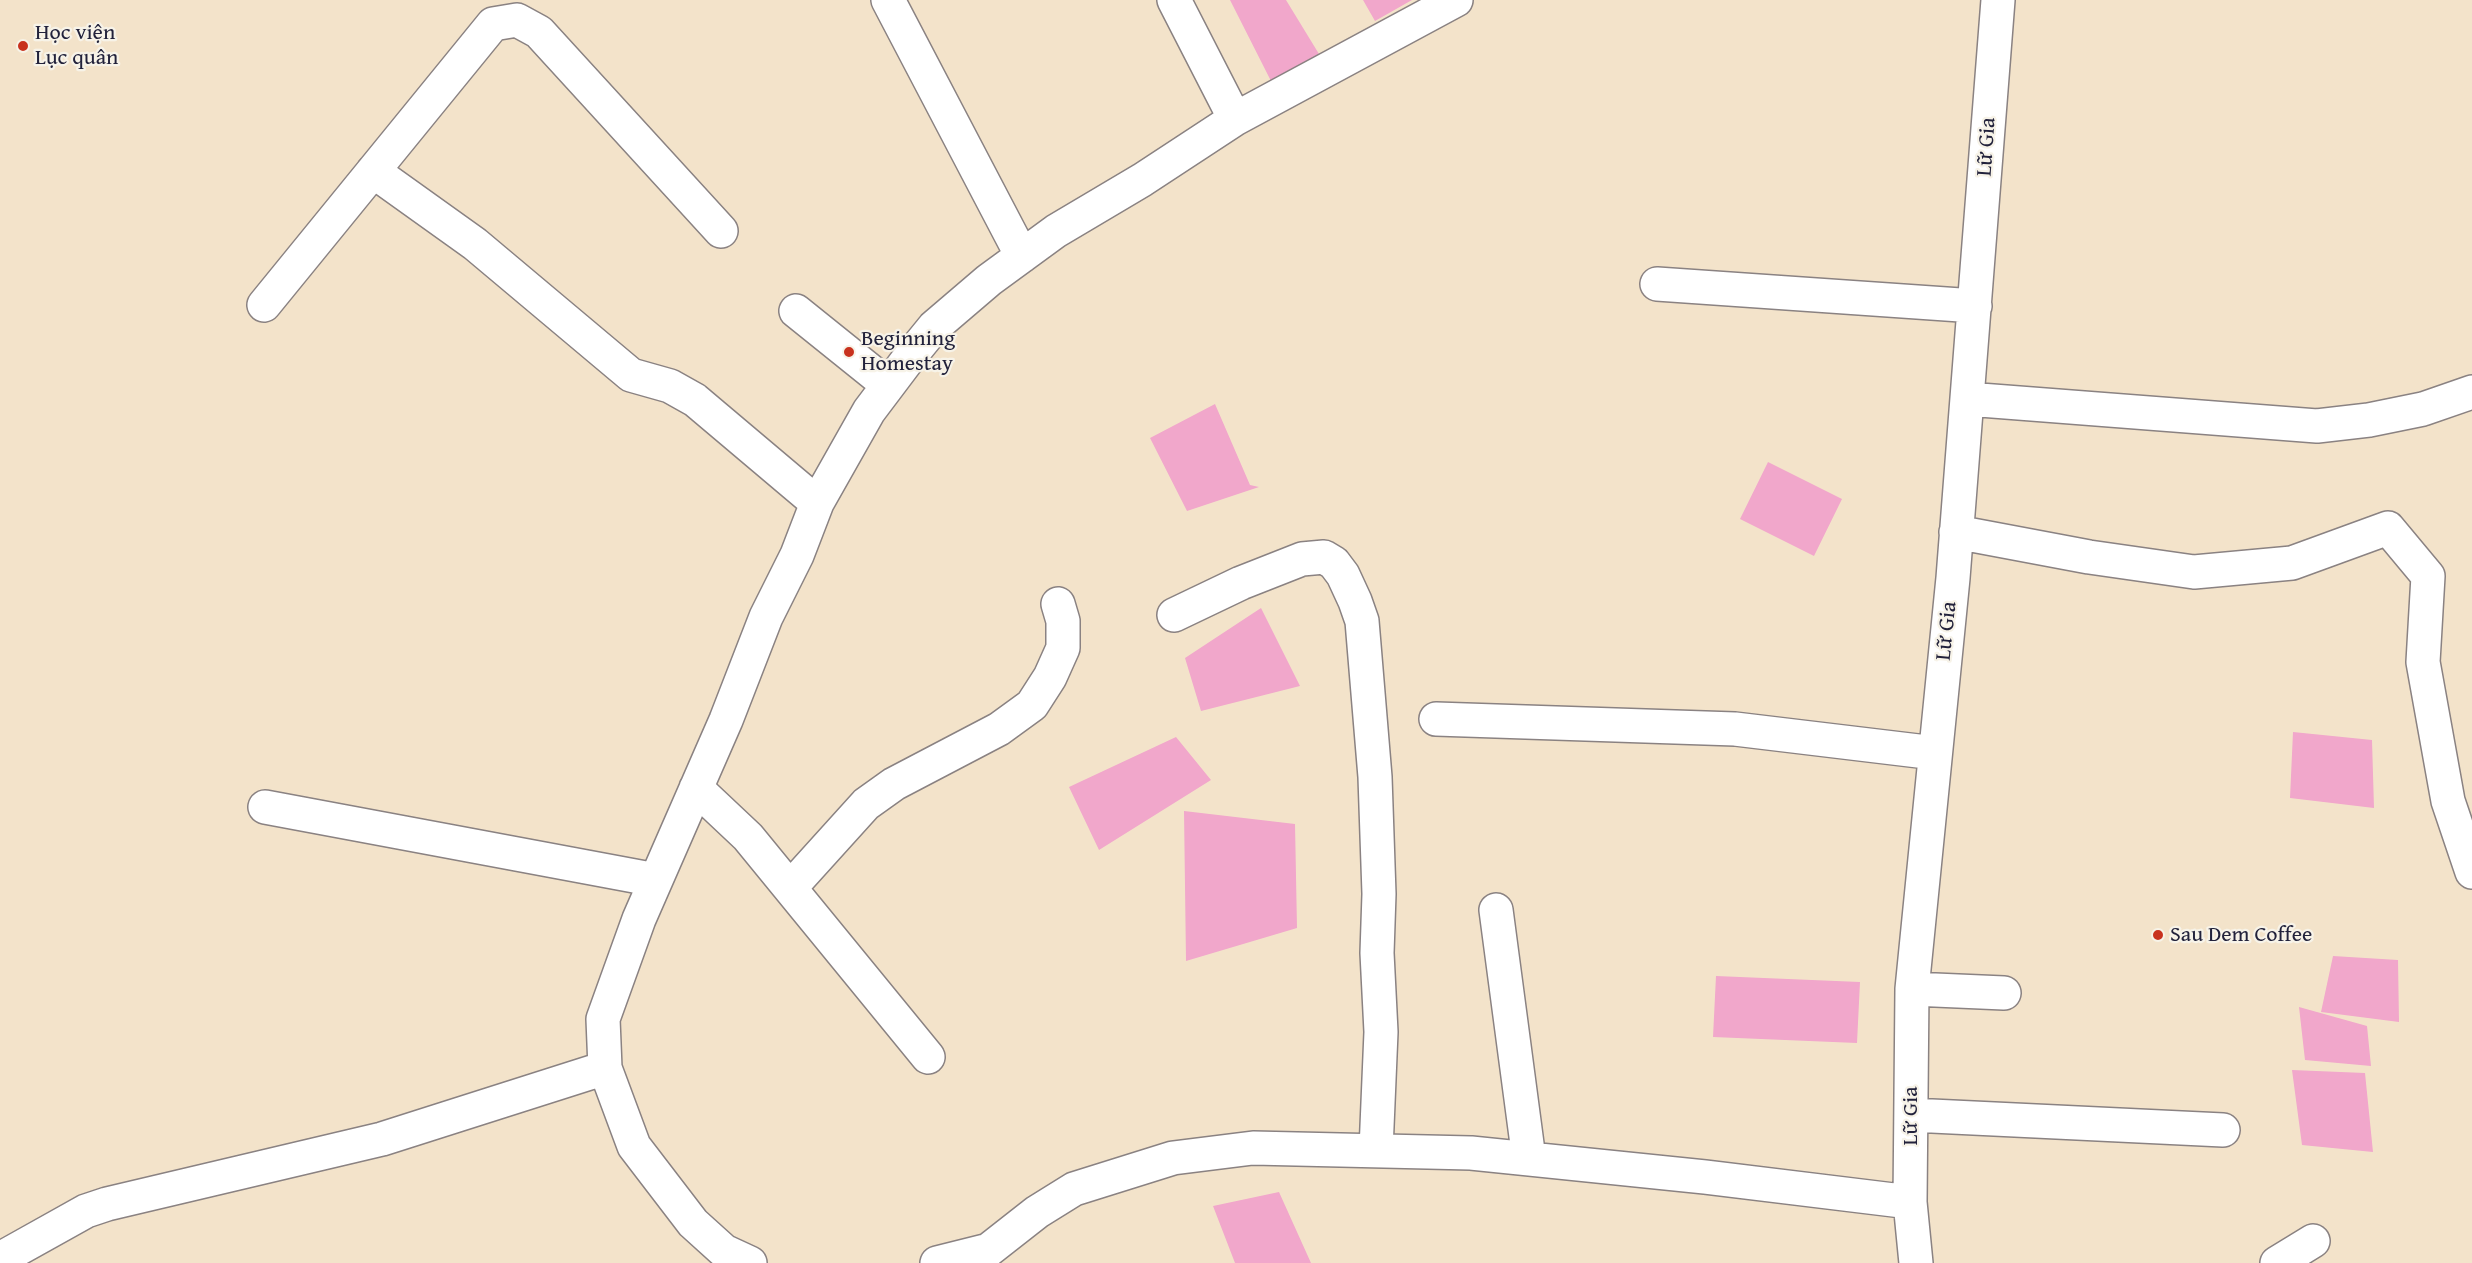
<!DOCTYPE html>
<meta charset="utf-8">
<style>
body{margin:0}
canvas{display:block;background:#f3e3ca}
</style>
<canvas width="2472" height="1263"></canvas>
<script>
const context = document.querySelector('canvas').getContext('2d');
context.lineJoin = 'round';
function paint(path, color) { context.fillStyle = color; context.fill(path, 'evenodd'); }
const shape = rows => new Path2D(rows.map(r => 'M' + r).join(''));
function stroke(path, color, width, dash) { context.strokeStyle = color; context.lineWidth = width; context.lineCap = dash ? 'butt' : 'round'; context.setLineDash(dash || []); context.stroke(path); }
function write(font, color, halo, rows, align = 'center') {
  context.font = font + ' "Gentium Book Plus",serif'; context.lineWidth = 4.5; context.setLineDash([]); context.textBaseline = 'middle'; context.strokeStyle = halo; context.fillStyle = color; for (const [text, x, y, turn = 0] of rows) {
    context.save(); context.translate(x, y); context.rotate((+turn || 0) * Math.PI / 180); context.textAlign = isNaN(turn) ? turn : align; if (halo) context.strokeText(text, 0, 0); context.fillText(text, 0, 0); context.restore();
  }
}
const building = shape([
 [1230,0,1286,0,1319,54,1273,85],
 [1363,0,1412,0,1375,21],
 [1215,404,1250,485,1259,487,1187,511,1150,438],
 [1768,462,1842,499,1814,556,1740,519],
 [1261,608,1300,686,1201,711,1185,658],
 [2293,732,2372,740,2374,808,2290,798],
 [1176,737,1211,780,1099,850,1069,787],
 [1184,811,1295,824,1297,928,1186,961],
 [2333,956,2398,960,2399,1022,2321,1012],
 [1716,976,1860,982,1857,1043,1713,1037],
 [2299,1007,2367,1026,2371,1066,2305,1060],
 [2292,1070,2365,1073,2373,1152,2302,1145],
 [1279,1192,1311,1263,1235,1263,1213,1206]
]);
const minor = shape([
 [888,0,1022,256],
 [1174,0,1235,119],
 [373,171,475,244,631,375,670,386,695,400,817,503],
 [1657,284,1975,306],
 [264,305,493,24,517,20,539,32,721,231],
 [796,311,888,385],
 [1967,399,2317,426,2369,420,2423,409,2472,392],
 [1956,532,2089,557,2194,572,2292,563,2388,528,2428,576,2423,662,2448,801,2472,872],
 [1174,615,1241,583,1302,559,1324,557,1334,563,1343,575,1355,601,1362,621,1375,777,1379,894,1377,953,1381,1032,1376,1150],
 [1436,719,1735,729,1935,753],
 [696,788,748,837,928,1057],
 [265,807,656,880],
 [790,888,866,804,894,784,999,729,1032,705,1050,677,1063,648,1063,621,1058,604],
 [1496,910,1529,1159],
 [1912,989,2004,993],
 [1911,1115,2223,1130],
 [0,1259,86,1211,107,1204,382,1139,605,1068],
 [750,1263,724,1251,693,1223,634,1146,605,1068,603,1019,639,919,726,720,766,617,797,555,817,503,869,411,912,354,934,327,989,280,1056,231,1142,180,1235,119,1456,0],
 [937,1263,985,1251],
 [972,1263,1037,1212,1074,1189,1173,1158,1253,1148,1471,1153,1705,1177,1910,1202],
 [1916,1263,1910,1202,1912,989,1953,578,1998,0],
 [2277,1263,2313,1241]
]);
const markers = [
 [23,46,6,"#c8321e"],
 [849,352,6,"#c8321e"],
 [2158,935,6,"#c8321e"]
];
const poiNames = [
 ["Học viện",35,33],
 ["Lục quân",35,58],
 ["Beginning",861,339],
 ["Homestay",861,364],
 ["Sau Dem Coffee",2170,935]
];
const streetNames = [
 ["Lữ Gia",1987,147,-86],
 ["Lữ Gia",1947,631,-84],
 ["Lữ Gia",1911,1116,-90]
];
paint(building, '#f1a7cb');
stroke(minor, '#8a8282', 36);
stroke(minor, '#fff', 33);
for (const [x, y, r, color] of markers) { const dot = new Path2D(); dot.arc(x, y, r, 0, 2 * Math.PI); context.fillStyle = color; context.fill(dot); stroke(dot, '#f7f3e8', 2); }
write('22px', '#22223b', '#f7f3e8', poiNames, 'left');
write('22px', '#22223b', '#f7f3e8', streetNames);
</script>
